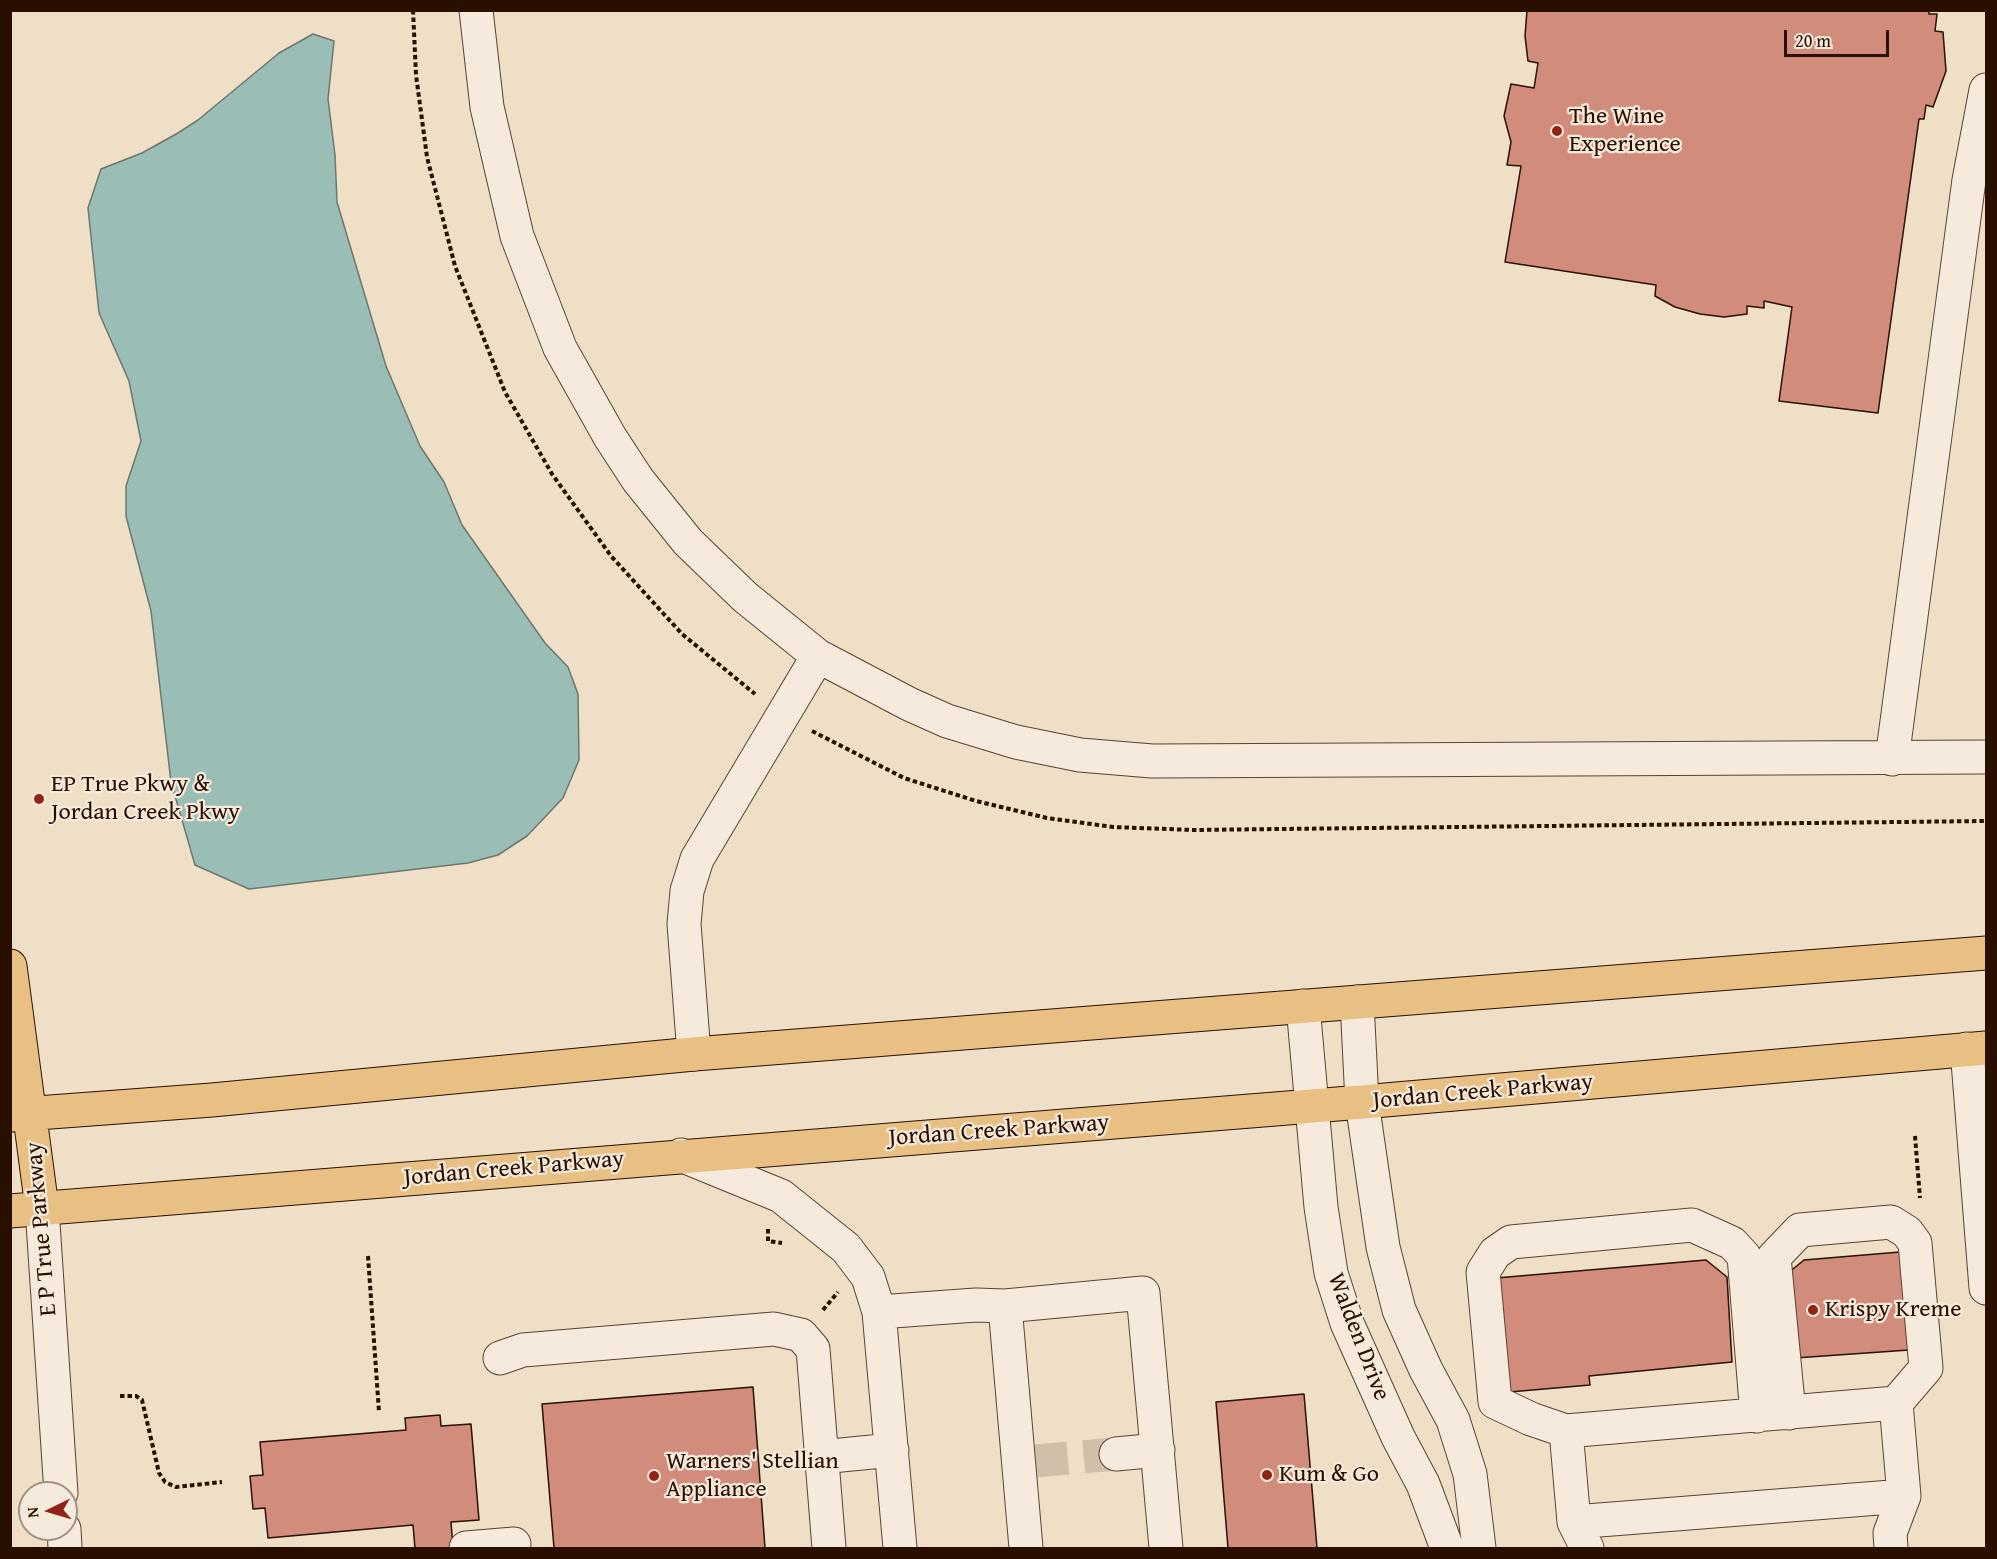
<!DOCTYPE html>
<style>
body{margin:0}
#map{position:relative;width:1997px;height:1559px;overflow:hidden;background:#efdfc7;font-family:"Gentium Book Plus",serif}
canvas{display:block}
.frame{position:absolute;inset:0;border:12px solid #290f00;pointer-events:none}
.north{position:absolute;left:18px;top:1481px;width:60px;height:60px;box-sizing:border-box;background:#f5eadb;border:2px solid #a39283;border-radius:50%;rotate:265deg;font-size:16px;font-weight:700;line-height:24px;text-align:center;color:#290f00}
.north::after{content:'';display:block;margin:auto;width:21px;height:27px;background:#8f2418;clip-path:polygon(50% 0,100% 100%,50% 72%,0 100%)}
.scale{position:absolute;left:1784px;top:30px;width:105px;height:27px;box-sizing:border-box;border:3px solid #290f00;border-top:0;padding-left:8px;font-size:18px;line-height:21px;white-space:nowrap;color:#290f00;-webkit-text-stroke:4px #f5eadb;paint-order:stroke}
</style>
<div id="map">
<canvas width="1997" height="1559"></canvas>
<div class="frame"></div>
<div class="north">N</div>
<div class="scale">20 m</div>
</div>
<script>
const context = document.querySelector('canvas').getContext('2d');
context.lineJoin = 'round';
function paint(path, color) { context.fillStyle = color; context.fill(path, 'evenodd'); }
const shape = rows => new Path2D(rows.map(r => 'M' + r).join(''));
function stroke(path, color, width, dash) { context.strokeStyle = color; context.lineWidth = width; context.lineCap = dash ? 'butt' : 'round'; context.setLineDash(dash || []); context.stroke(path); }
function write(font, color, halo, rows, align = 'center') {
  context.font = font + ' "Gentium Book Plus",serif'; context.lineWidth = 4.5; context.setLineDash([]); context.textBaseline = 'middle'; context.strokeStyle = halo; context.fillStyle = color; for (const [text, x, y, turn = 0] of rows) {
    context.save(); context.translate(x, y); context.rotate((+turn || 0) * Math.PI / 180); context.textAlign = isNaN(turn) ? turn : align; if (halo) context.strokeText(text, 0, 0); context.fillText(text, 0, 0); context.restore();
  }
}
const water = shape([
 [313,34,334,41,328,99,335,155,337,202,386,366,420,446,444,482,462,525,545,643,568,667,578,694,579,760,563,798,527,836,498,855,468,863,249,889,195,865,171,782,151,611,126,516,126,486,141,441,129,381,99,313,88,208,101,169,142,153,178,133,198,120,279,53,313,34]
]);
const building = shape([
 [1527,10,1929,10,1929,14,1937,14,1935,31,1943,32,1946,71,1933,107,1926,105,1924,119,1919,119,1878,413,1779,401,1792,307,1764,301,1764,308,1747,306,1747,314,1724,317,1700,314,1675,307,1655,296,1656,285,1505,262,1521,166,1507,165,1511,142,1504,116,1511,84,1534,88,1538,63,1528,61,1525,36,1527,10],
 [1900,1252,1909,1350,1795,1358,1788,1273,1804,1260,1900,1252],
 [1706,1260,1727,1277,1732,1362,1589,1376,1590,1385,1498,1393,1496,1278,1706,1260],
 [753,1387,765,1548,554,1548,542,1404,753,1387],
 [1304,1394,1317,1548,1228,1548,1216,1402,1304,1394],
 [440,1415,441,1426,471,1424,479,1520,451,1522,453,1548,415,1548,413,1525,268,1538,265,1508,253,1509,250,1476,263,1475,260,1442,406,1430,405,1418,440,1415]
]);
const minorTunnel = shape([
 [1035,1461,1116,1454]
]);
const path = shape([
 [413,10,416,75,427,157,455,266,505,392,552,474,611,556,682,634,755,694],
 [812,731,904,778,976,801,1047,818,1113,827,1193,830,1986,821],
 [1915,1136,1920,1198],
 [768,1229,768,1241,782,1243],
 [368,1256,379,1412],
 [823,1310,838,1292],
 [120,1396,136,1396,142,1400,159,1473,165,1482,176,1487,222,1482]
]);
const minor = shape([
 [476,10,487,107,517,236,560,348,610,437,638,480,688,542,745,597,818,656,909,704,947,721,1016,742,1080,755,1152,761,1986,757],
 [1892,759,1969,180,1986,90],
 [1357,1002,1362,1102,1383,1247,1399,1310,1426,1370,1453,1420,1470,1474,1479,1548],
 [1303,1006,1321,1207,1331,1273,1347,1323,1398,1437,1423,1484,1447,1548],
 [1967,1049,1986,1288],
 [694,1054,684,924,687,891,697,859,818,656],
 [681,1155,781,1196,846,1248,868,1277,879,1312,900,1548],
 [42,1208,61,1493],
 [1005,1306,1026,1548],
 [879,1312,976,1305,1005,1306,1143,1293,1166,1548],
 [500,1358,523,1350,774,1329,801,1335,813,1349,829,1548],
 [1789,1413,1774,1257,1800,1230,1891,1222,1907,1232,1915,1243,1926,1368,1896,1403],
 [1566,1431,1531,1419,1495,1402,1483,1272,1495,1253,1511,1242,1692,1225,1732,1243,1744,1256,1757,1416],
 [1116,1454,1158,1450],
 [821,1457,892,1450],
 [1574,1522,1904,1496],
 [64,1529,65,1548],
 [466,1548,514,1544],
 [1587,1548,1574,1522,1566,1431,1896,1403,1904,1496,1890,1533,1891,1548]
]);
const major = shape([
 [10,966,42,1208],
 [10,1115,212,1100,694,1054,1986,953],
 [10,1211,1362,1102,1986,1048]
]);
const markers = [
 [1557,131,6,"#8f2418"],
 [39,799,6,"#8f2418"],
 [1813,1310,6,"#8f2418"],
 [1267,1475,6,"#8f2418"],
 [654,1476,6,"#8f2418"]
];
const poiNames = [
 ["The Wine",1569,117],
 ["Experience",1569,145],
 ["EP True Pkwy &",51,785],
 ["Jordan Creek Pkwy",51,813],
 ["Krispy Kreme",1825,1310],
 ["Warners' Stellian",666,1462],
 ["Appliance",666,1490],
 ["Kum & Go",1279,1475]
];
const streetNames = [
 ["Jordan Creek Parkway",1483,1092,-5],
 ["Jordan Creek Parkway",999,1131,-4],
 ["Jordan Creek Parkway",514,1169,-5],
 ["E P True Parkway",42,1229,-95],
 ["Walden Drive",1358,1337,69]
];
paint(water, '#9abdb5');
stroke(water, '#6d776d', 1.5);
paint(building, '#d28c7c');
stroke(building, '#290f00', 1.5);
stroke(minorTunnel, '#d1c0a9', 33, [33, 16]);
stroke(minor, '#5a4332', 35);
stroke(major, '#290f00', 35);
stroke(path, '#290f00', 4, [4.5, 3]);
stroke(minor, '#f5eadb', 33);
stroke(major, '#e8c084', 33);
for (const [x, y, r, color] of markers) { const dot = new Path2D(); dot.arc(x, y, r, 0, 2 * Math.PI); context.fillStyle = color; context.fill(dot); stroke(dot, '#f5eadb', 2); }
write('24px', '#290f00', '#f5eadb', poiNames, 'left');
write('24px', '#290f00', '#f5eadb', streetNames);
</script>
